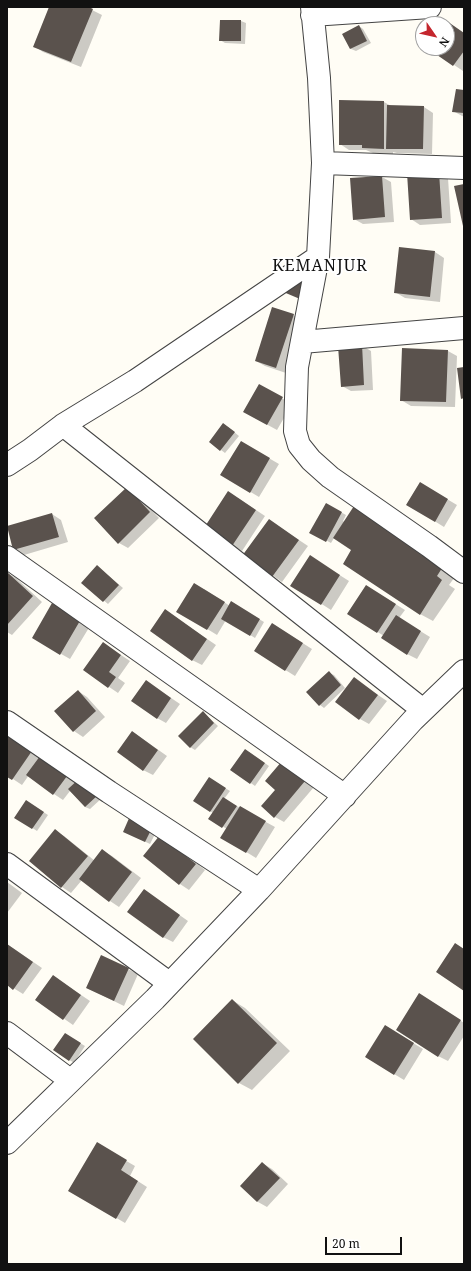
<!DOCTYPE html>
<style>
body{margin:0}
#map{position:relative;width:471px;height:1271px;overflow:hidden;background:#fffdf5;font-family:"Noto Serif",serif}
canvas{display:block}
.frame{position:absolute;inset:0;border:8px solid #111;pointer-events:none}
.north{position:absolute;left:415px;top:16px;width:40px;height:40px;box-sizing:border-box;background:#fff;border:1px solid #a0a0a0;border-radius:50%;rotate:124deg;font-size:11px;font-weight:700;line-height:16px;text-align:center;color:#111}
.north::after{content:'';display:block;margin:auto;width:14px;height:18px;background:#c4262e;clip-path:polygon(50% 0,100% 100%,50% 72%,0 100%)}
.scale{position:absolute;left:325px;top:1237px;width:77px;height:18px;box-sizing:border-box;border:2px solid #111;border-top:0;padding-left:5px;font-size:12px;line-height:14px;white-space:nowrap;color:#111;-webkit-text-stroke:3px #fff;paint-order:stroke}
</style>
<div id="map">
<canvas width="471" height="1271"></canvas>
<div class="frame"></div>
<div class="north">N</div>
<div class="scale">20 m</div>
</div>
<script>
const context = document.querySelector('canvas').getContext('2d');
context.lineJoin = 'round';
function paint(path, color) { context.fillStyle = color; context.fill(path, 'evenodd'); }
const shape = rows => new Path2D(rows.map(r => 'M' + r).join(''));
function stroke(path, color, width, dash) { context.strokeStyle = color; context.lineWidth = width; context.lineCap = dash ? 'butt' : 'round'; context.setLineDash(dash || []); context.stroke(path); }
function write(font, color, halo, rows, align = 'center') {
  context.font = font + ' "Noto Serif",serif'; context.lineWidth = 4; context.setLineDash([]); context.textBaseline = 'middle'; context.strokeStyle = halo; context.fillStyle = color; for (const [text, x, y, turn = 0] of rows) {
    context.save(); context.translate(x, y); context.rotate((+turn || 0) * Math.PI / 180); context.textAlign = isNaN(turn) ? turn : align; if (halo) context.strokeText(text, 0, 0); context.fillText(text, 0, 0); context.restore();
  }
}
const shadow = shape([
 [50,7,86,7,102,15,81,67,43,52,34,46],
 [444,20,464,33,464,69,463,71,429,48,447,48,447,24,442,24],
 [241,21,246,23,245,44,225,43,220,40],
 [359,26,363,29,371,43,356,51,351,49,344,34],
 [464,91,464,117,453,111],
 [384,102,393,107,424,107,433,113,432,154,397,153,393,152,393,154,373,153,366,150,349,150,340,144],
 [408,174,448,178,451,223,420,225,411,219],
 [382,177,391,182,394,222,363,224,354,219],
 [435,252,444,258,440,302,405,298,395,292],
 [293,315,303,321,286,373,265,366,256,361],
 [361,345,371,351,373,390,351,391,342,386],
 [448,351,457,356,455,407,411,406,401,400],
 [259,385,292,404,277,430,244,412],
 [228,427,239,436,225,453,221,450],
 [241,442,279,464,259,497,222,475],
 [420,483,457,505,444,527,407,504],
 [136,494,159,518,128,548,119,543],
 [238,498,265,516,242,551,205,528],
 [326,504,346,515,343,521,344,522,457,574,449,585,455,589,433,621,420,614,353,550,334,538,331,543,311,532],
 [52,514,61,520,68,542,24,555,14,550],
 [269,520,308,546,282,582,244,555],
 [319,562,349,581,331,610,292,585],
 [98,567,123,588,108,604,83,583],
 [7,573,16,578,42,602,12,635,7,632],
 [204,589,230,606,232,603,264,622,255,638,226,620,217,635,178,611],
 [376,592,405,610,399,618,430,637,417,659,407,654,384,636,349,614],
 [53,604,90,626,70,659,33,638],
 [166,611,216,645,202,665,192,660],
 [282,630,312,649,295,676,255,651],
 [103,643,130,661,118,678,125,683,118,693,84,670],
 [329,673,334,675,345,688,324,708,320,705],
 [354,679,387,701,369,724,360,719],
 [146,681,180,704,166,723,157,718],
 [78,691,87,697,105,717,83,737,74,731,56,711],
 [203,712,218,726,195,750,190,747],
 [7,730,102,798,90,809,85,807,70,791,63,800,54,794,29,775,22,785,7,775],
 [133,732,167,756,153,775,143,770],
 [249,752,269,766,255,786,231,769],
 [282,762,314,787,284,822,275,817,276,790],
 [214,781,230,791,224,799,275,827,256,858,222,837,227,829,210,819,213,813,210,811],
 [31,804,48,815,37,831,16,817],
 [157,830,150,844,129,834],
 [55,831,64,836,95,861,103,851,112,856,141,878,119,907,110,901,82,880,71,893,62,887,31,861],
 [169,842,205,870,189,890,180,884,145,856],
 [7,882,22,893,7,913],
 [144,890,188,921,173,942,163,937],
 [7,944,42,968,23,994,7,984],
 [101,956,138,974,124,1006,87,988],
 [53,976,90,1001,73,1025,36,999],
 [232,1000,245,1008,290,1051,252,1090,239,1083],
 [429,1000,464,1023,464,1036,448,1061,438,1056],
 [385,1026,423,1049,404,1080,366,1057],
 [65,1034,85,1046,74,1063,55,1050],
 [97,1144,135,1166,130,1176,147,1187,125,1223,69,1190],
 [262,1163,272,1169,288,1184,267,1207,258,1202,241,1186]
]);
const building = shape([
 [49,7,89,7,93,9,71,62,33,47],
 [444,19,464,33,464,51,453,66,427,48,447,48,447,24,440,24],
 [220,20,241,20,241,41,219,41],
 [359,25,367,41,350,49,342,34],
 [456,89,464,90,464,113,452,112],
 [339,100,384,101,384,149,362,148,362,145,339,145],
 [387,105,424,106,423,149,386,149],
 [439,172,442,218,410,220,407,173],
 [382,176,385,217,353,220,350,178],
 [464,184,464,226,463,226,454,186],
 [399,247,435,251,430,297,394,293],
 [289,273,307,280,300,299,281,291],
 [272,307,294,314,276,368,255,361],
 [362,344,364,385,341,387,338,346],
 [402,348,448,350,446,402,400,401],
 [464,367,464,398,461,399,457,368],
 [259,384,283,397,267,425,243,412],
 [223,423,235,432,220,451,209,442],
 [241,441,270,458,250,493,220,475],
 [420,482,448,499,435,522,406,505],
 [127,487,150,512,118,544,94,518],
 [228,491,256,510,232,546,204,528],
 [326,503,342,512,326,542,309,533],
 [354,506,444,565,437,576,442,580,420,615,343,564,351,550,333,538],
 [52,513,59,537,13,550,7,526],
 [269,519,299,540,272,577,242,556],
 [310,555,340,575,321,605,290,586],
 [97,565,119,585,103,602,81,583],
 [7,572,33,596,7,625],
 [194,583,225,602,207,630,176,612],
 [366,585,396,604,377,633,347,614],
 [231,601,260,619,250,636,221,619],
 [52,603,81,619,60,655,32,638],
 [165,609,207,639,192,661,150,631],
 [396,615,421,631,407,655,381,638],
 [272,623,303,643,285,671,254,651],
 [103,642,121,655,109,672,116,677,108,688,83,670],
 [329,671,341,685,319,706,306,692],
 [354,677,378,695,359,720,335,702],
 [146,680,171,698,157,719,131,701],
 [78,690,96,711,73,732,54,711],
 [203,711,214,723,190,748,178,736],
 [7,729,34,748,12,780,7,777],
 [132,731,158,750,143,771,117,752],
 [245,749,265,763,250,784,230,770],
 [43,752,70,772,53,795,26,775],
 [282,761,305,781,274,818,261,806,275,790,265,781],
 [81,777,98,795,85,807,68,789],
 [209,777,226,788,210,812,193,801],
 [223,797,237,806,222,828,208,819],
 [26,800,44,812,32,829,14,818],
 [240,806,266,821,246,853,220,838],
 [130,816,153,826,145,842,123,832],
 [55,829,88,856,61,888,29,861],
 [160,835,196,864,179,885,143,856],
 [102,849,132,872,109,902,79,879],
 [144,889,180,915,163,938,127,912],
 [455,943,464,949,464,991,436,972],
 [7,944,33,962,13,990,7,985],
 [101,955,129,968,114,1001,86,988],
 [53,975,81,995,63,1020,35,1000],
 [419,993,461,1020,438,1057,396,1030],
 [232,999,277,1043,238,1084,193,1039],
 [385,1025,414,1043,394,1075,365,1057],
 [65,1033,81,1043,69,1061,53,1050],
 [97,1142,127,1160,121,1170,138,1181,116,1219,68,1191],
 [262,1162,280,1178,257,1202,240,1186]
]);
const street = shape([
 [312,7,319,78,323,163,318,257,297,367,295,431,299,445,311,460,330,477,429,546,464,572],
 [312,15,430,7],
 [323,163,464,168],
 [302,342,464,328],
 [63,425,423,710],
 [7,465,30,450,63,425,135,381,318,257],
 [7,557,345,796],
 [7,722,109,792,259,890],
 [7,864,169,983],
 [7,1033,70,1080],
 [7,1143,155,999,259,890,413,720,464,671]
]);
const quarterNames = [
 ["KEMANJUR",320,266]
];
paint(shadow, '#0003');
paint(building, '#5a524d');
stroke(street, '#444', 24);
stroke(street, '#fff', 22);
context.letterSpacing = '1px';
write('16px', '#111', '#fff', quarterNames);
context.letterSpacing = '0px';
</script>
